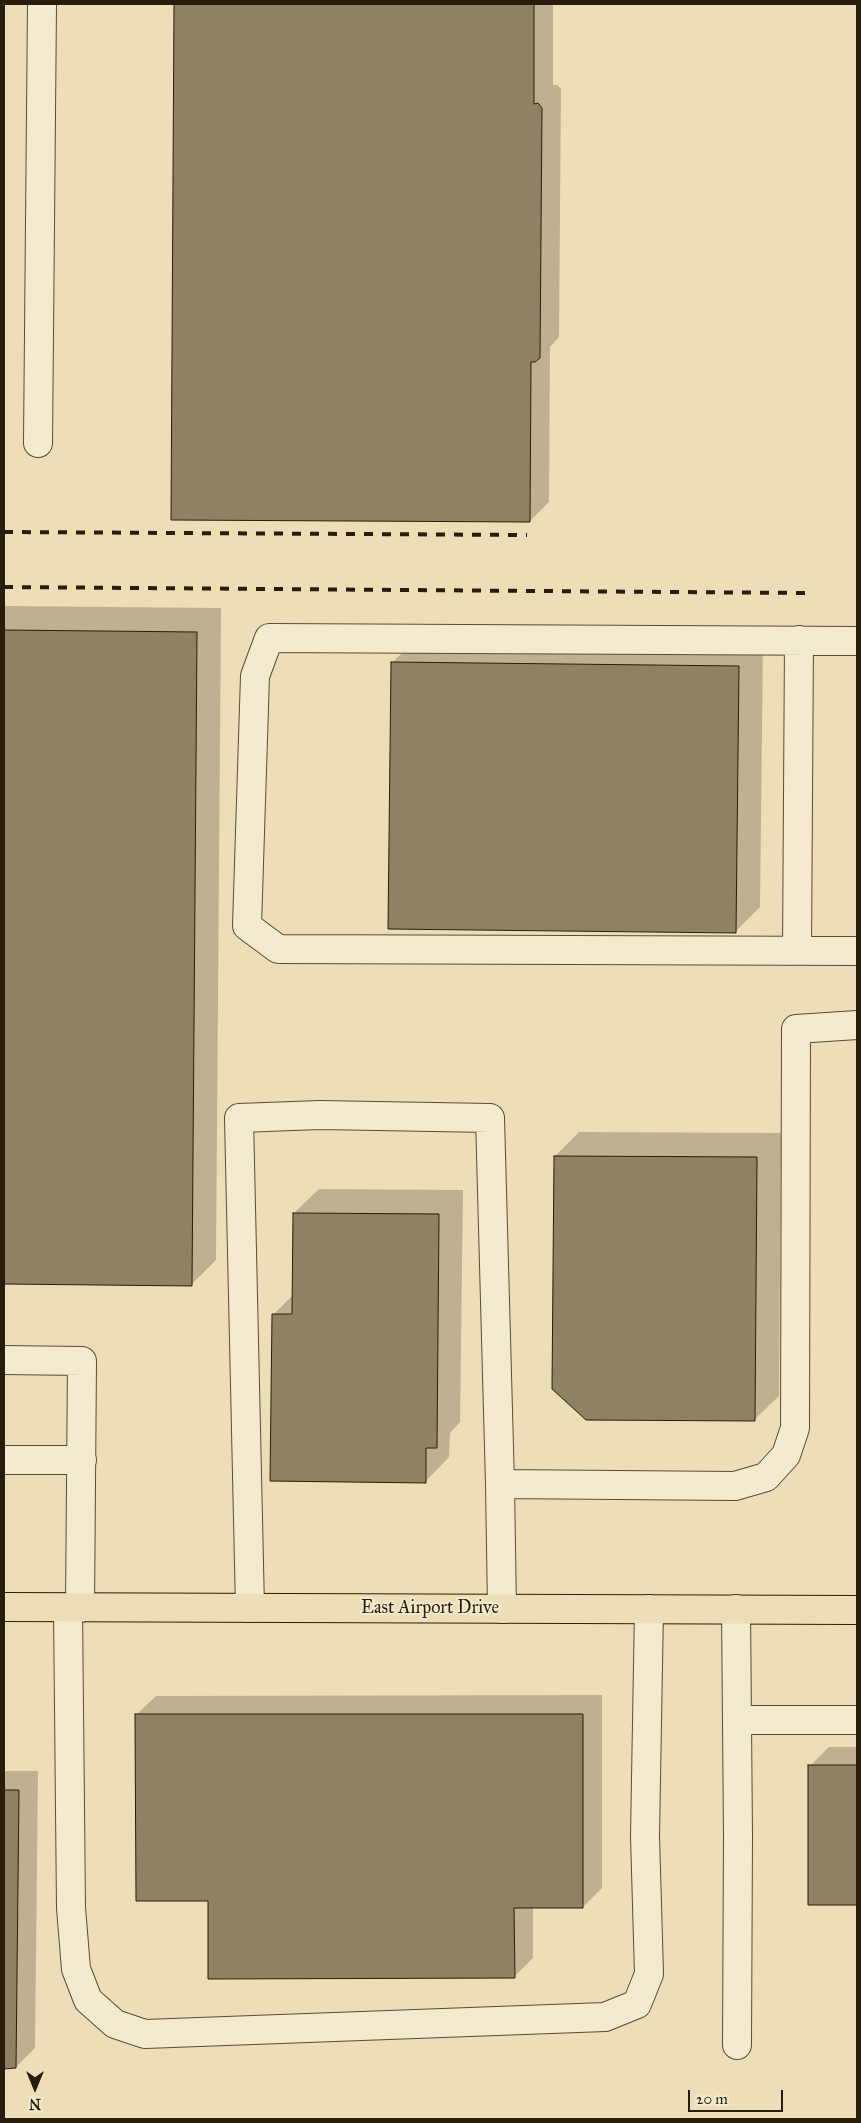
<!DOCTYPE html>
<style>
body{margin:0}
#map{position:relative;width:861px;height:2123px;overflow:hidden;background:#eddeb7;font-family:"IM FELL Great Primer",serif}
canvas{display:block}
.frame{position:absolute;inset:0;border:5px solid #281c0a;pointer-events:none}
.north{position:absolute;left:10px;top:2063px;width:50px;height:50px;-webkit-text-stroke:4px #f3ead0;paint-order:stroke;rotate:180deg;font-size:14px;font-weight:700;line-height:20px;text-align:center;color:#281c0a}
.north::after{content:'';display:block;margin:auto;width:18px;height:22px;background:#281c0a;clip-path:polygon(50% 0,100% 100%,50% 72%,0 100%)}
.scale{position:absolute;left:688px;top:2090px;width:95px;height:22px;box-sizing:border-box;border:2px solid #281c0a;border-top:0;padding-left:6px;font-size:15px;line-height:18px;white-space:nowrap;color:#281c0a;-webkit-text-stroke:4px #f3ead0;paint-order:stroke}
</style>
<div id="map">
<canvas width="861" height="2123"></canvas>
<div class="frame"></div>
<div class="north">N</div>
<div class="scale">20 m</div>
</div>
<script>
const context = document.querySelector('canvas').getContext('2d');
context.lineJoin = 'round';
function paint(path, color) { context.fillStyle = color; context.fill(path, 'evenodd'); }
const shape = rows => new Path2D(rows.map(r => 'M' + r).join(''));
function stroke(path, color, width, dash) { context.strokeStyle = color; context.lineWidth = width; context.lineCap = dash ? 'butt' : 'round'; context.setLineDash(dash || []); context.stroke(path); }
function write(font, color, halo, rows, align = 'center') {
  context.font = font + ' "IM FELL Great Primer",serif'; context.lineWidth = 4; context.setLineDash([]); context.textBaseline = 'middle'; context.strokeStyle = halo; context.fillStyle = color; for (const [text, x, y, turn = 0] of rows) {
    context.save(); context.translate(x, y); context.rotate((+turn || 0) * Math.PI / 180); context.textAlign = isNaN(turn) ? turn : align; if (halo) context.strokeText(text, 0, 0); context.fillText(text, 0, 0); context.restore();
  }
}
const shadow = shape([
 [175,4,553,4,553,85,557,85,561,89,559,337,550,347,549,502,530,521,172,519],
 [4,606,221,608,216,1260,191,1285,4,1283],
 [416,639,763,642,760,907,736,931,392,663],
 [579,1132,781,1133,779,1396,754,1420,555,1156],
 [319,1189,463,1190,460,1422,450,1433,449,1457,425,1482,273,1315,293,1295,294,1213],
 [602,1695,602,1888,583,1907,533,1907,533,1958,514,1977,209,1900,136,1715,156,1696],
 [829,1747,857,1747,857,1903,810,1903,810,1766],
 [4,1771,38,1771,35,2048,16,2067,4,2068]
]);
const building = shape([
 [174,4,534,4,534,104,538,103,542,108,540,358,535,362,531,362,530,522,171,520,174,4],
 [4,630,197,632,192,1286,4,1284,4,630],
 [391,662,739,666,736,933,388,929,391,662],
 [554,1156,757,1157,755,1421,586,1420,552,1389,554,1156],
 [293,1213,439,1214,437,1448,426,1448,426,1483,270,1481,272,1314,292,1314,293,1213],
 [135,1714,583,1714,583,1908,514,1908,515,1978,208,1979,208,1901,136,1901,135,1714],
 [808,1765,857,1765,857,1905,808,1905,808,1765],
 [4,1790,19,1790,16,2068,4,2069,4,1790]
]);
const minor = shape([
 [38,443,42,4],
 [857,641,269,638,255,676,247,926,278,949,857,951],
 [797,951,799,640],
 [4,1360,82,1361,80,1608],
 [4,1460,82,1460],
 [500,1484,502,1609],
 [68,1608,71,1908,76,1969,88,2000,115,2024,145,2034,605,2017,637,2004,649,1974,645,1836,649,1609],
 [250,1608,239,1118,320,1115,490,1118,500,1484,735,1486,766,1477,786,1455,795,1428,796,1029,857,1025],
 [736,1609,738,1836,737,2045],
 [737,1720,857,1720]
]);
const major = shape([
 [4,1607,857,1610]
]);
const rail = shape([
 [4,532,527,535],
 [4,587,806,593]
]);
const streetNames = [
 ["East Airport Drive",430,1609]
];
paint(shadow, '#0003');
paint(building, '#8e8164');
stroke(building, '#281c0a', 1);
stroke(minor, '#594c35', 30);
stroke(major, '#281c0a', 30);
stroke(minor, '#f3ead0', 28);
stroke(major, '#eddeb7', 28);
stroke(rail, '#281c0a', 4, [9, 9]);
write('18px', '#281c0a', '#f3ead0', streetNames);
</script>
